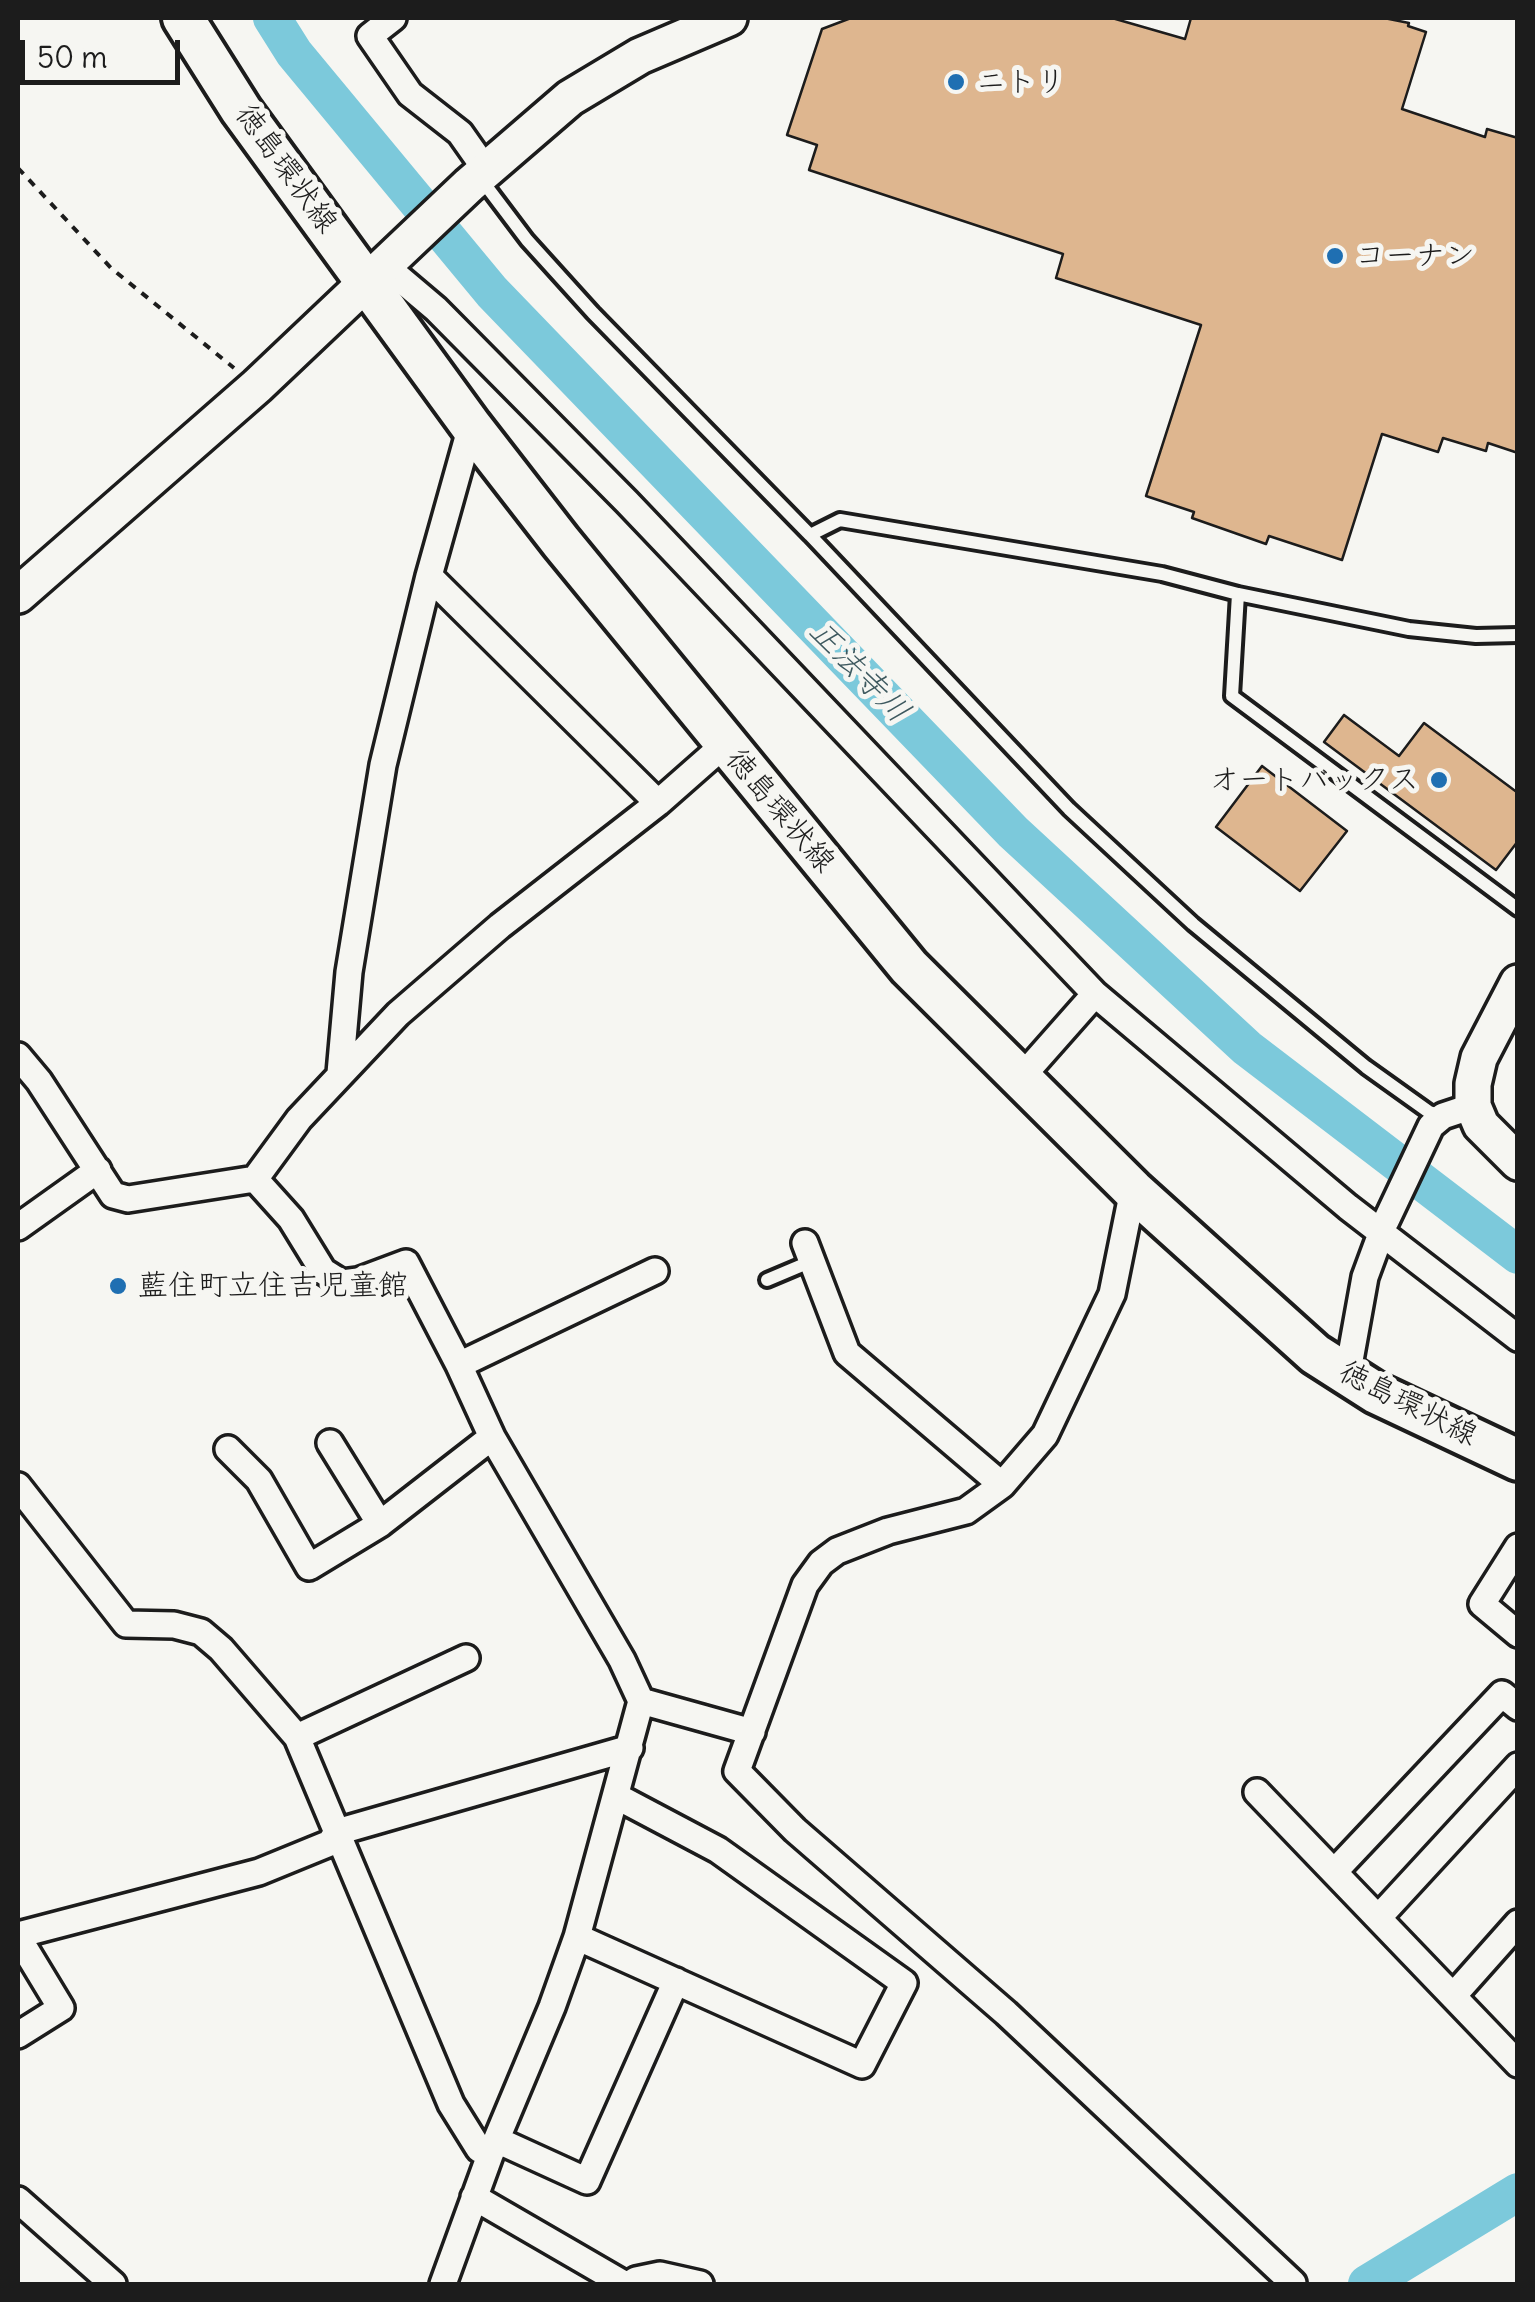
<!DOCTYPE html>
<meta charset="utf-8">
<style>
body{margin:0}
#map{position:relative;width:1535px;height:2302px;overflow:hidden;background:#f6f6f2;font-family:Delius,sans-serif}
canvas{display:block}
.frame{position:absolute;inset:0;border:20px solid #1c1c1c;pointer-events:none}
.scale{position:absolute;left:20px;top:40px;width:160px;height:45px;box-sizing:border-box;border:5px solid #1c1c1c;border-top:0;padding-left:12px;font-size:30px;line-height:35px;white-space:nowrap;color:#1c1c1c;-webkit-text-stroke:8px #f6f6f2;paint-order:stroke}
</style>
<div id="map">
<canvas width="1535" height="2302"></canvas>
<div class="frame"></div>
<div class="scale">50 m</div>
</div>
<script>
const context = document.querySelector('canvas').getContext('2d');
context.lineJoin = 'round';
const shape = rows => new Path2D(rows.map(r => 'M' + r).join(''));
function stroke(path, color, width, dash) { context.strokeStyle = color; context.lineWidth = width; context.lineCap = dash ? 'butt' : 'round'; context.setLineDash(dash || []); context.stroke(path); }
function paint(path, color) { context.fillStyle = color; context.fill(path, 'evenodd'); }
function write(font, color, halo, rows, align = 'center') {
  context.font = font + ' Delius,"Klee One",sans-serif'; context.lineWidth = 10; context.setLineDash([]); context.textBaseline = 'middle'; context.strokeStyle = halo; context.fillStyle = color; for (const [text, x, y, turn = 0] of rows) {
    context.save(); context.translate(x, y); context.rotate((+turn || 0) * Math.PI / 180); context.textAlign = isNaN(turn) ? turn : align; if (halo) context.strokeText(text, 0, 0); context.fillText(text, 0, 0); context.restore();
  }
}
const river = shape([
 [272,18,294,53,492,292,1013,832,1247,1048,1518,1255],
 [1367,2284,1518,2192]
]);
const building = shape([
 [851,18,1112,18,1185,39,1191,18,1384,18,1409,23,1408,26,1426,32,1402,109,1485,137,1487,129,1518,138,1518,453,1488,443,1486,451,1443,438,1438,452,1382,434,1342,560,1269,536,1266,544,1192,518,1194,512,1146,496,1201,325,1056,278,1063,254,809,170,817,145,787,135,822,29,851,18],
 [1344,715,1399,756,1424,723,1518,793,1518,841,1496,870,1324,742,1344,715],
 [1262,766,1347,831,1300,891,1216,827,1262,766]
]);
const path = shape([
 [18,168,111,268,234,368]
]);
const lane = shape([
 [481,179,527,240,593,313,810,535,840,520,1162,574,1238,594,1232,696,1518,909],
 [810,535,1069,809,1193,924,1366,1067,1429,1112,1443,1116],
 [1238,594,1409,629,1476,636,1518,635],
 [767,1280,812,1261]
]);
const street = shape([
 [393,18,370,36,410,94,460,133,486,170],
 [384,265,436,309,627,502,1095,994,1348,1207,1518,1338],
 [429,576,658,803],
 [18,1056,39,1081,113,1195,128,1199,255,1179,299,1119,398,1014,500,926,658,803,725,744],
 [340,1073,349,972,383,765,429,576,471,426],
 [1019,1080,1095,994],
 [255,1179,291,1219,323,1271,342,1283,358,1281,406,1263,459,1365,492,1437,622,1660,641,1701,577,1937,552,2007,490,2155,443,2284],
 [1133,1190,1112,1294,1045,1435,1002,1485,966,1511,888,1531,837,1551,821,1563,805,1585,737,1771,795,1830,1006,2013,1293,2283,1290,2284],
 [1386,1221,1431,1126,1443,1116,1473,1106],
 [18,1227,98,1170],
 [805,1243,847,1353,1002,1485],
 [459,1365,655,1271],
 [1347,1377,1365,1277,1382,1231],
 [330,1443,380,1524],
 [228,1449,259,1480,309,1567,380,1524,492,1437],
 [18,1486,126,1624,174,1625,201,1632,221,1649,297,1737,451,2104,479,2149,490,2155],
 [1518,1547,1482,1604,1518,1634],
 [641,1701,752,1732],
 [297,1737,466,1658],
 [1257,1792,1518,2064],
 [1335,1871,1502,1694,1518,1707],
 [1379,1917,1518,1766],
 [18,1935,259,1872,330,1843,337,1832,630,1748],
 [18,1937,61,2008,18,2035],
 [577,1937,862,2065,904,1983,718,1850,616,1796],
 [1454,1995,1518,1923],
 [497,2140,587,2181,676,1981],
 [474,2197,624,2284],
 [18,2200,113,2284],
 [630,2284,636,2280,660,2275,700,2284]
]);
const secondary = shape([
 [18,595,257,386,469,185,570,98,640,56,729,18],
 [1518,983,1479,1058,1473,1084,1473,1106,1481,1125,1518,1162]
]);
const primary = shape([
 [183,18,241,110,471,426,561,542,909,967,1133,1190,1315,1354,1376,1393,1518,1460]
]);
const markers = [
 [956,82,10,"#1f6fb2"],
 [1335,256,10,"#1f6fb2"],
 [1439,780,10,"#1f6fb2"],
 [118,1286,10,"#1f6fb2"]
];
const poiNames = [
 ["ニトリ",976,82],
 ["コーナン",1355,256],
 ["オートバックス",1419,780,"right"],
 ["藍住町立住吉児童館",138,1286]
];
const streetNames = [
 ["徳島環状線",286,169,54],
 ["徳島環状線",780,811,50],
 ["徳島環状線",1408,1404,27]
];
const waterNames = [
 ["正法寺川",859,672,46]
];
stroke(river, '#7cc9db', 38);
paint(building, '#deb68f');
stroke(building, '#1c1c1c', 2.5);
stroke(lane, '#1c1c1c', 20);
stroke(street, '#1c1c1c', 32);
stroke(secondary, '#1c1c1c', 42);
stroke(primary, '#1c1c1c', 48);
stroke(path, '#1c1c1c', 4, [8, 8]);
stroke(lane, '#f6f6f2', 12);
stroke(street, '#f6f6f2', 25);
stroke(secondary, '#f6f6f2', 35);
stroke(primary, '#f6f6f2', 40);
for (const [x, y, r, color] of markers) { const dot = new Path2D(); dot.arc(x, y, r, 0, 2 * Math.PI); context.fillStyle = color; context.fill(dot); stroke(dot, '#f6f6f2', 4); }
write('30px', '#1c1c1c', '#f6f6f2', poiNames, 'left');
write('30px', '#1c1c1c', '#f6f6f2', streetNames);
write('italic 32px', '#3e595f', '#f6f6f2', waterNames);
</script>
